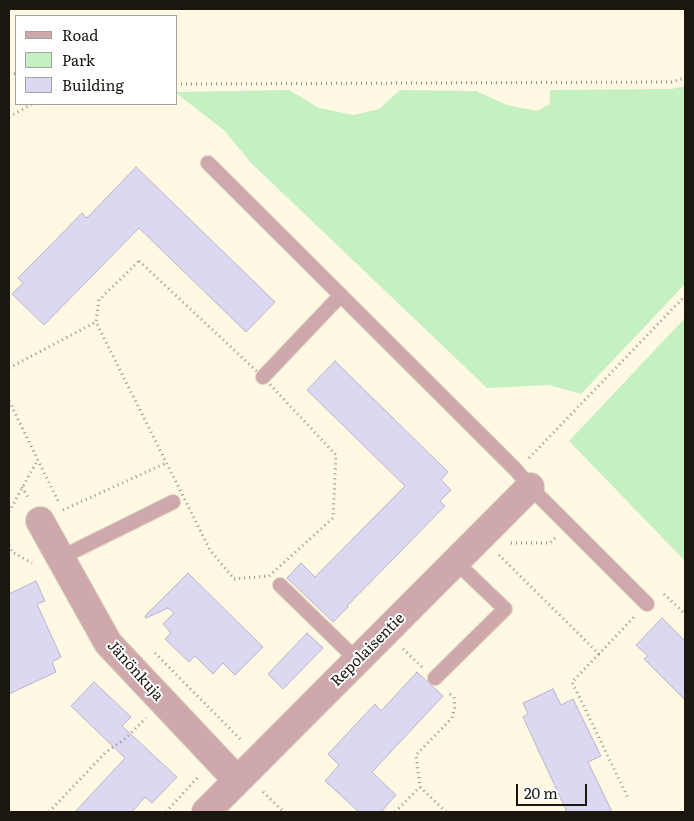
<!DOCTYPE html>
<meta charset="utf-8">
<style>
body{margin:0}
#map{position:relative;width:694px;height:821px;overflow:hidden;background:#fff8e3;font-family:Literata,serif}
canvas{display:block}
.frame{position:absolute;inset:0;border:10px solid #1b170e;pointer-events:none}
.legend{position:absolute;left:15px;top:15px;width:162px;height:90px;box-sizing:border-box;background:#fff;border:1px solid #a4a29f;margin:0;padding:6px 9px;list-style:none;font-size:15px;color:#1b170e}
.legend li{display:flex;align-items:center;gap:10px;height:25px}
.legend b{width:25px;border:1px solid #a4a29f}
.scale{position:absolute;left:516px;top:784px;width:71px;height:22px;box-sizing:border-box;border:2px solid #1b170e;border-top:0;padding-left:6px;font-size:15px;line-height:18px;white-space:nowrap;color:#1b170e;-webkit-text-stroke:4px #fff;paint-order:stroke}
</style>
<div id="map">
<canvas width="694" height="821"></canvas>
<div class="frame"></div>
<ul class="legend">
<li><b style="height:6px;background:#cea8ab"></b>Road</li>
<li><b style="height:14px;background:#c4f0c2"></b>Park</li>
<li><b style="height:14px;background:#ddd8f1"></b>Building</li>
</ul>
<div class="scale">20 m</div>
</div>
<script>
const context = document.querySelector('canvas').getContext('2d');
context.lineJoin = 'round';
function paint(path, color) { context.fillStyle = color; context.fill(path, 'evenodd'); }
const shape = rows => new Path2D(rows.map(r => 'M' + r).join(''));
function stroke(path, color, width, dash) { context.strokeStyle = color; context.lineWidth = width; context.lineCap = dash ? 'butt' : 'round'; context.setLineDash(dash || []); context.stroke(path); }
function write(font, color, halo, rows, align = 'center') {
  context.font = font + ' Literata,serif'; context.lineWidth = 4; context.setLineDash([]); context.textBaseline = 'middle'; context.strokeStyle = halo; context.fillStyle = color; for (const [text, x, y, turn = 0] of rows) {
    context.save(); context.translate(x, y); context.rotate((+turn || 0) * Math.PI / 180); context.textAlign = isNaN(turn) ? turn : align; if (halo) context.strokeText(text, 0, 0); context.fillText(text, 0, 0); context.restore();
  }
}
const green = shape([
 [685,86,685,284,581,394,549,385,487,388,250,162,225,131,176,93,176,92,289,90,319,108,354,115,379,109,400,90,476,91,507,105,537,111,550,104,550,90,671,89],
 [685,318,685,561,569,441]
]);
const building = shape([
 [136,167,275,302,246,332,139,228,44,325,12,294,23,283,18,278,41,255,82,213,87,218,136,167],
 [335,361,448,472,441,480,451,490,440,501,445,506,347,606,348,607,333,622,287,578,301,563,315,577,405,486,307,390,335,361],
 [188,573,263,647,235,675,223,663,213,674,195,656,189,662,165,639,171,633,163,624,174,613,168,608,146,618,145,616,188,573],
 [36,581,45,601,37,604,61,657,52,662,56,672,9,694,9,594,36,581],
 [662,618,685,641,685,700,644,659,648,656,636,645,662,618],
 [307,633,323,648,283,689,268,674,307,633],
 [417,672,443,696,372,772,396,795,381,812,359,812,325,781,339,765,328,754,375,704,381,711,417,672],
 [94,682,131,717,122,726,177,777,152,803,145,797,132,812,75,812,125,758,71,706,94,682],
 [553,689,561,705,573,699,601,756,588,762,612,812,567,812,523,717,528,714,523,703,553,689]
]);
const path = shape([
 [9,73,16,74],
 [176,84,671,82,685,78],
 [9,117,32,104],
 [139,261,263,377,336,455,333,518,269,576,234,579,210,550,96,322,99,300,139,261],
 [9,368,96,322],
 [9,401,59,503],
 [529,458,685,296],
 [22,487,29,499],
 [63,510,166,463],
 [9,512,37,461],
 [511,543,550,543,555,538],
 [9,545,12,552,32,563],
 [499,555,599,654,635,616],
 [664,594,685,614],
 [403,649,422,667],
 [155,653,242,741],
 [599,654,572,682,629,800],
 [263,792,284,812],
 [49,812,105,753,126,738,146,718],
 [166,812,199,776],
 [395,812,420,787],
 [446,812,420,787,416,755,452,718,455,707,454,698,448,692]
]);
const service = shape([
 [208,163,516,470,530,487,647,604],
 [263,377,341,295],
 [60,558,173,502],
 [280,585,358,661],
 [435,678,505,609,456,562]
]);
const minor = shape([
 [40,521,108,643,237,780],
 [206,812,530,487]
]);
const streetNames = [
 ["Repolaisentie",368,650,-45],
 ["Jänönkuja",135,671,48]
];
paint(green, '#c4f0c2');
paint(building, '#ddd8f1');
stroke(building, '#b9b4cc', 1);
stroke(service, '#dbd4c1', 16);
stroke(minor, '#dbd4c1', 30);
stroke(path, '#979182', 3, [1, 4]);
stroke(service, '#cea8ab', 14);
stroke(minor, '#cea8ab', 28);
write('15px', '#1b170e', '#fff', streetNames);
</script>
